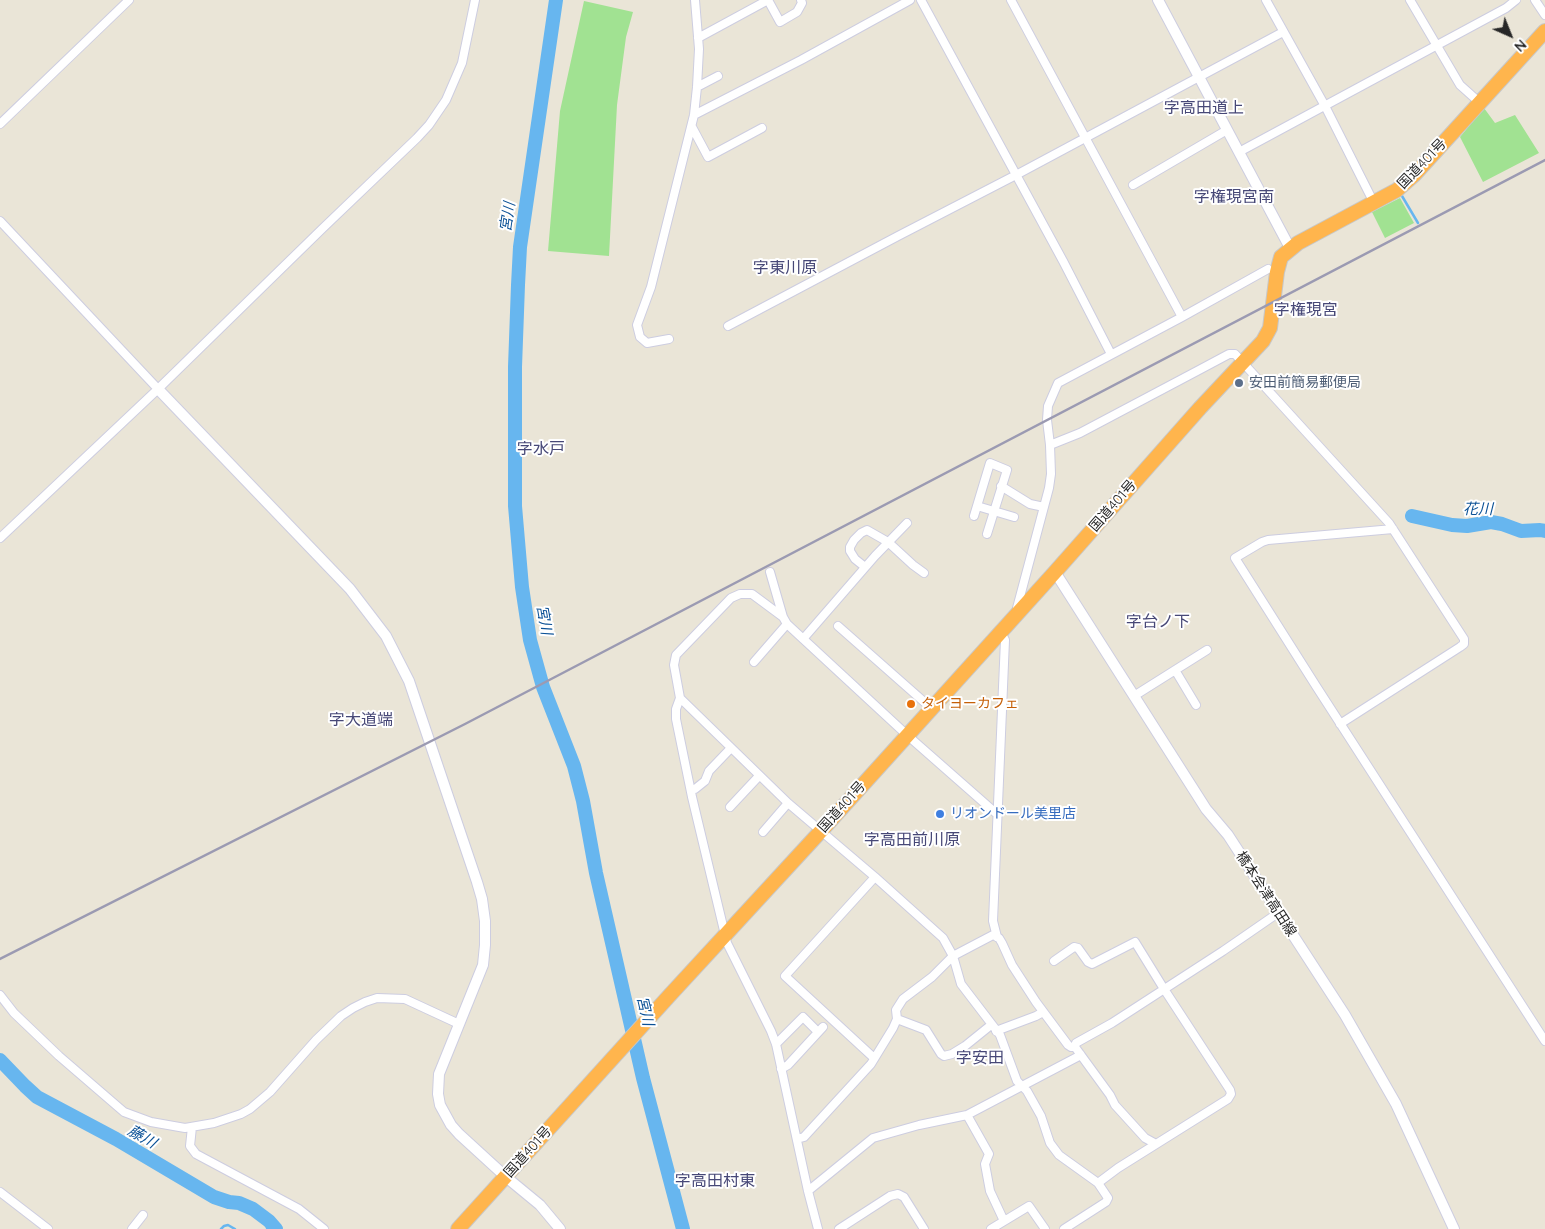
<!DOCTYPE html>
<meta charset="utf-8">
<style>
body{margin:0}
#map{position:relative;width:1545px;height:1229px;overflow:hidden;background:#eae5d7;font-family:Quicksand,sans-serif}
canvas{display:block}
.north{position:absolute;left:1485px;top:10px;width:50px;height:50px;-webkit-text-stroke:4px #fff;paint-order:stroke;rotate:136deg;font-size:14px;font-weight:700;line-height:20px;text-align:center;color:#272727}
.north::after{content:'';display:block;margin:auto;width:18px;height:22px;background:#272727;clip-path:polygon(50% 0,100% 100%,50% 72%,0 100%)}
</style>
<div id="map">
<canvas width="1545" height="1229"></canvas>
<div class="north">N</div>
</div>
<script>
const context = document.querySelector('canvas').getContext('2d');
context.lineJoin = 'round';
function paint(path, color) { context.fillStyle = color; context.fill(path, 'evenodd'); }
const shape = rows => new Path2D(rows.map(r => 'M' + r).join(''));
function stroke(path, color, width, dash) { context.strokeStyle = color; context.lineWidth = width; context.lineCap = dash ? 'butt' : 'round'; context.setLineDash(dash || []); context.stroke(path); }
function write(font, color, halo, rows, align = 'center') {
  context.font = font + ' Quicksand,"Noto Sans JP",sans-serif'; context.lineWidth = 4; context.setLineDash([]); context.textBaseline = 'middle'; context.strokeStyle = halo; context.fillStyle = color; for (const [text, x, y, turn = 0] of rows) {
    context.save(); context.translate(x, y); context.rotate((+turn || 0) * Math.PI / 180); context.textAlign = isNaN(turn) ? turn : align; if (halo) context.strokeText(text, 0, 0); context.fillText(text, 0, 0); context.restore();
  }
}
const green = shape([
 [584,1,633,12,626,37,617,105,609,256,548,251,560,111],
 [1484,108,1495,123,1515,115,1539,153,1483,182,1460,137],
 [1400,198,1414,223,1385,238,1372,212]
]);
const stream = shape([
 [1402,196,1418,223],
 [221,1229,224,1226,228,1225,235,1229],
 [267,1229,273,1226]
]);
const river = shape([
 [556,0,520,247,518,285,515,367,515,506,522,587,530,640,543,687,574,766,583,801,596,873,643,1078,683,1229],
 [1412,516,1452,525,1467,526,1491,522,1502,524,1521,531,1540,530,1545,531],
 [0,1060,25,1086,37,1097,116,1139,214,1197,229,1202,239,1203,253,1209,269,1221,276,1229]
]);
const street = shape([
 [768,0,780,22,797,12,802,3,801,0],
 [921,0,1063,261,1111,354],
 [1011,0,1182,317],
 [1266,0,1325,106,1374,203],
 [1410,0,1460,85,1479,102],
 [1535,0,1545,15],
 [698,38,768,0],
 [697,87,718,76],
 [694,115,801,60,910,0],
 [0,124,129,0],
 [692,127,708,157,762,128],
 [1239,152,1506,8,1516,0],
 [1133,185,1227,130],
 [0,221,158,389],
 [728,326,898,236,1016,175,1283,32],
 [669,339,647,343,640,337,637,325,651,287,694,115,697,87,699,49,695,0],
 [1050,445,1080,433,1199,370,1229,354,1235,354,1389,523,1464,639,1464,644,1460,647,1340,724],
 [1001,486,1030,504,1044,507],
 [977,506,1014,517],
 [974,516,990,463,1007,470,987,534],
 [1393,529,1268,540,1262,542,1235,558,1316,686,1545,1041],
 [0,538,158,389,323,228,417,138,429,125,446,100,462,63,475,0],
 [865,567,855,559,850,551,850,547,854,540,861,533,867,530,888,542,913,565,924,573],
 [770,572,783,617,787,624,907,735,998,815],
 [1018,612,1017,608,1049,488,1051,474,1050,445,1047,420,1048,406,1058,383,1182,317,1268,269],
 [783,617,752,594,740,594,731,598,676,655,674,665,680,698,788,803,875,877,943,938,953,956,961,984,1000,1035,1017,1081,1027,1091,1041,1116,1050,1143,1059,1155,1098,1183,1118,1168,1228,1099,1231,1094,1230,1090,1164,989,1135,942,1092,964,1088,962,1078,948,1074,947,1054,961],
 [838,626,931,708],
 [803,639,875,556,907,523],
 [754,662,787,624],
 [1175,670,1196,705],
 [1134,696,1207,650],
 [680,698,676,709,676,719,692,797,727,943,771,1031,776,1044,808,1191,818,1229],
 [691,789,695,789,705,781,709,771,731,748],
 [730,807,759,776],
 [763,832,788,803],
 [997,937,993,921,1005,640,1001,632],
 [0,995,14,1013,59,1056,124,1112,151,1122,185,1128,214,1123,241,1114,250,1109,270,1092,316,1040,341,1016,353,1008,365,1002,377,998,405,999,459,1024],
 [897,1019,926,1030,941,1054,944,1056,952,1054,965,1046,991,1025],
 [996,1031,1036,1016,1043,1012],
 [776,1044,803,1017,818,1032],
 [874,1058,785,976,875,877],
 [781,1069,788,1065,823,1027],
 [967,1115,989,1154,985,1164,990,1191,1004,1221],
 [192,1127,190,1146,196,1154,299,1209,324,1229],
 [797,1139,804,1137,871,1064,893,1028,897,1019,896,1010,903,999,932,977,953,956,993,935,999,938,1002,943,1012,965,1036,1002,1068,1045,1071,1047,1075,1047],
 [1156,1144,1145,1138,1115,1105,1110,1095,1075,1047,1076,1043,1112,1023,1223,951,1278,913],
 [808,1191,873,1138,919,1125,967,1115,1081,1055],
 [0,1192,48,1229],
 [132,1229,143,1215],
 [839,1229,890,1196,898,1194,904,1197,924,1229],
 [991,1229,1029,1206,1045,1229],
 [1064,1229,1106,1202,1108,1198,1098,1183]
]);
const secondary = shape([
 [1158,0,1290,248],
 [158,389,350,589,386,636,409,681,477,882,482,899,485,921,485,945,483,965,439,1074,438,1094,440,1105,451,1125,459,1134,506,1177,540,1205,560,1229],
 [1055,572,1206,809,1228,835,1345,1015,1396,1104,1454,1229]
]);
const highway = shape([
 [458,1229,669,996,821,831,1055,572,1200,408,1263,341,1270,328,1277,272,1281,257,1298,243,1397,190,1414,175,1545,31]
]);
const rail = shape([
 [0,959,465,724,1545,160]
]);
const markers = [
 [1239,383,5,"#5c6f8a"],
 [911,704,5,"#e8710a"],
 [940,814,5,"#3f7fe0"]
];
const streetNames = [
 ["国道401号",1422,164,-46],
 ["国道401号",1113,506,-49],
 ["国道401号",842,807,-48],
 ["橋本会津高田線",1266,894,57],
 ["国道401号",528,1152,-48]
];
const serviceNames = [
 ["安田前簡易郵便局",1249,383]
];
const foodNames = [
 ["タイヨーカフェ",921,704]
];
const shopNames = [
 ["リオンドール美里店",950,814]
];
const waterNames = [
 ["宮川",508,217,-82],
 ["花川",1478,509],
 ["宮川",544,620,80],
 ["宮川",645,1011,77],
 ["藤川",142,1137,30]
];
const quarterNames = [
 ["字高田道上",1204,108],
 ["字権現宮南",1234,197],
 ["字東川原",785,268],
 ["字権現宮",1306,310],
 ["字水戸",541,449],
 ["字台ノ下",1158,622],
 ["字大道端",361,720],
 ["字高田前川原",912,840],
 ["字安田",980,1058],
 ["字高田村東",715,1181]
];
paint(green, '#a1e292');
stroke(stream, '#67b6ef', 2.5);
stroke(river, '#67b6ef', 14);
stroke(street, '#cdcde0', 10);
stroke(secondary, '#cdcde0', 12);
stroke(highway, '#c7c7c7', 16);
stroke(street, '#fff', 8);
stroke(secondary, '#fff', 10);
stroke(highway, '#ffb54d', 14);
stroke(rail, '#9b9ab2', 2.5);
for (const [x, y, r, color] of markers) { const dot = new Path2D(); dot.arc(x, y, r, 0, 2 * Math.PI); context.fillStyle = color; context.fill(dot); stroke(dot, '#fff', 2); }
write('14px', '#272727', '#fff', streetNames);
write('14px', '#4e5e75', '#fff', serviceNames, 'left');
write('14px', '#c56008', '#fff', foodNames, 'left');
write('14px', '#366cbe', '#fff', shopNames, 'left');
write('italic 15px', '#0b5196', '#fff', waterNames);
write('16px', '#474877', '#fff', quarterNames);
</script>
